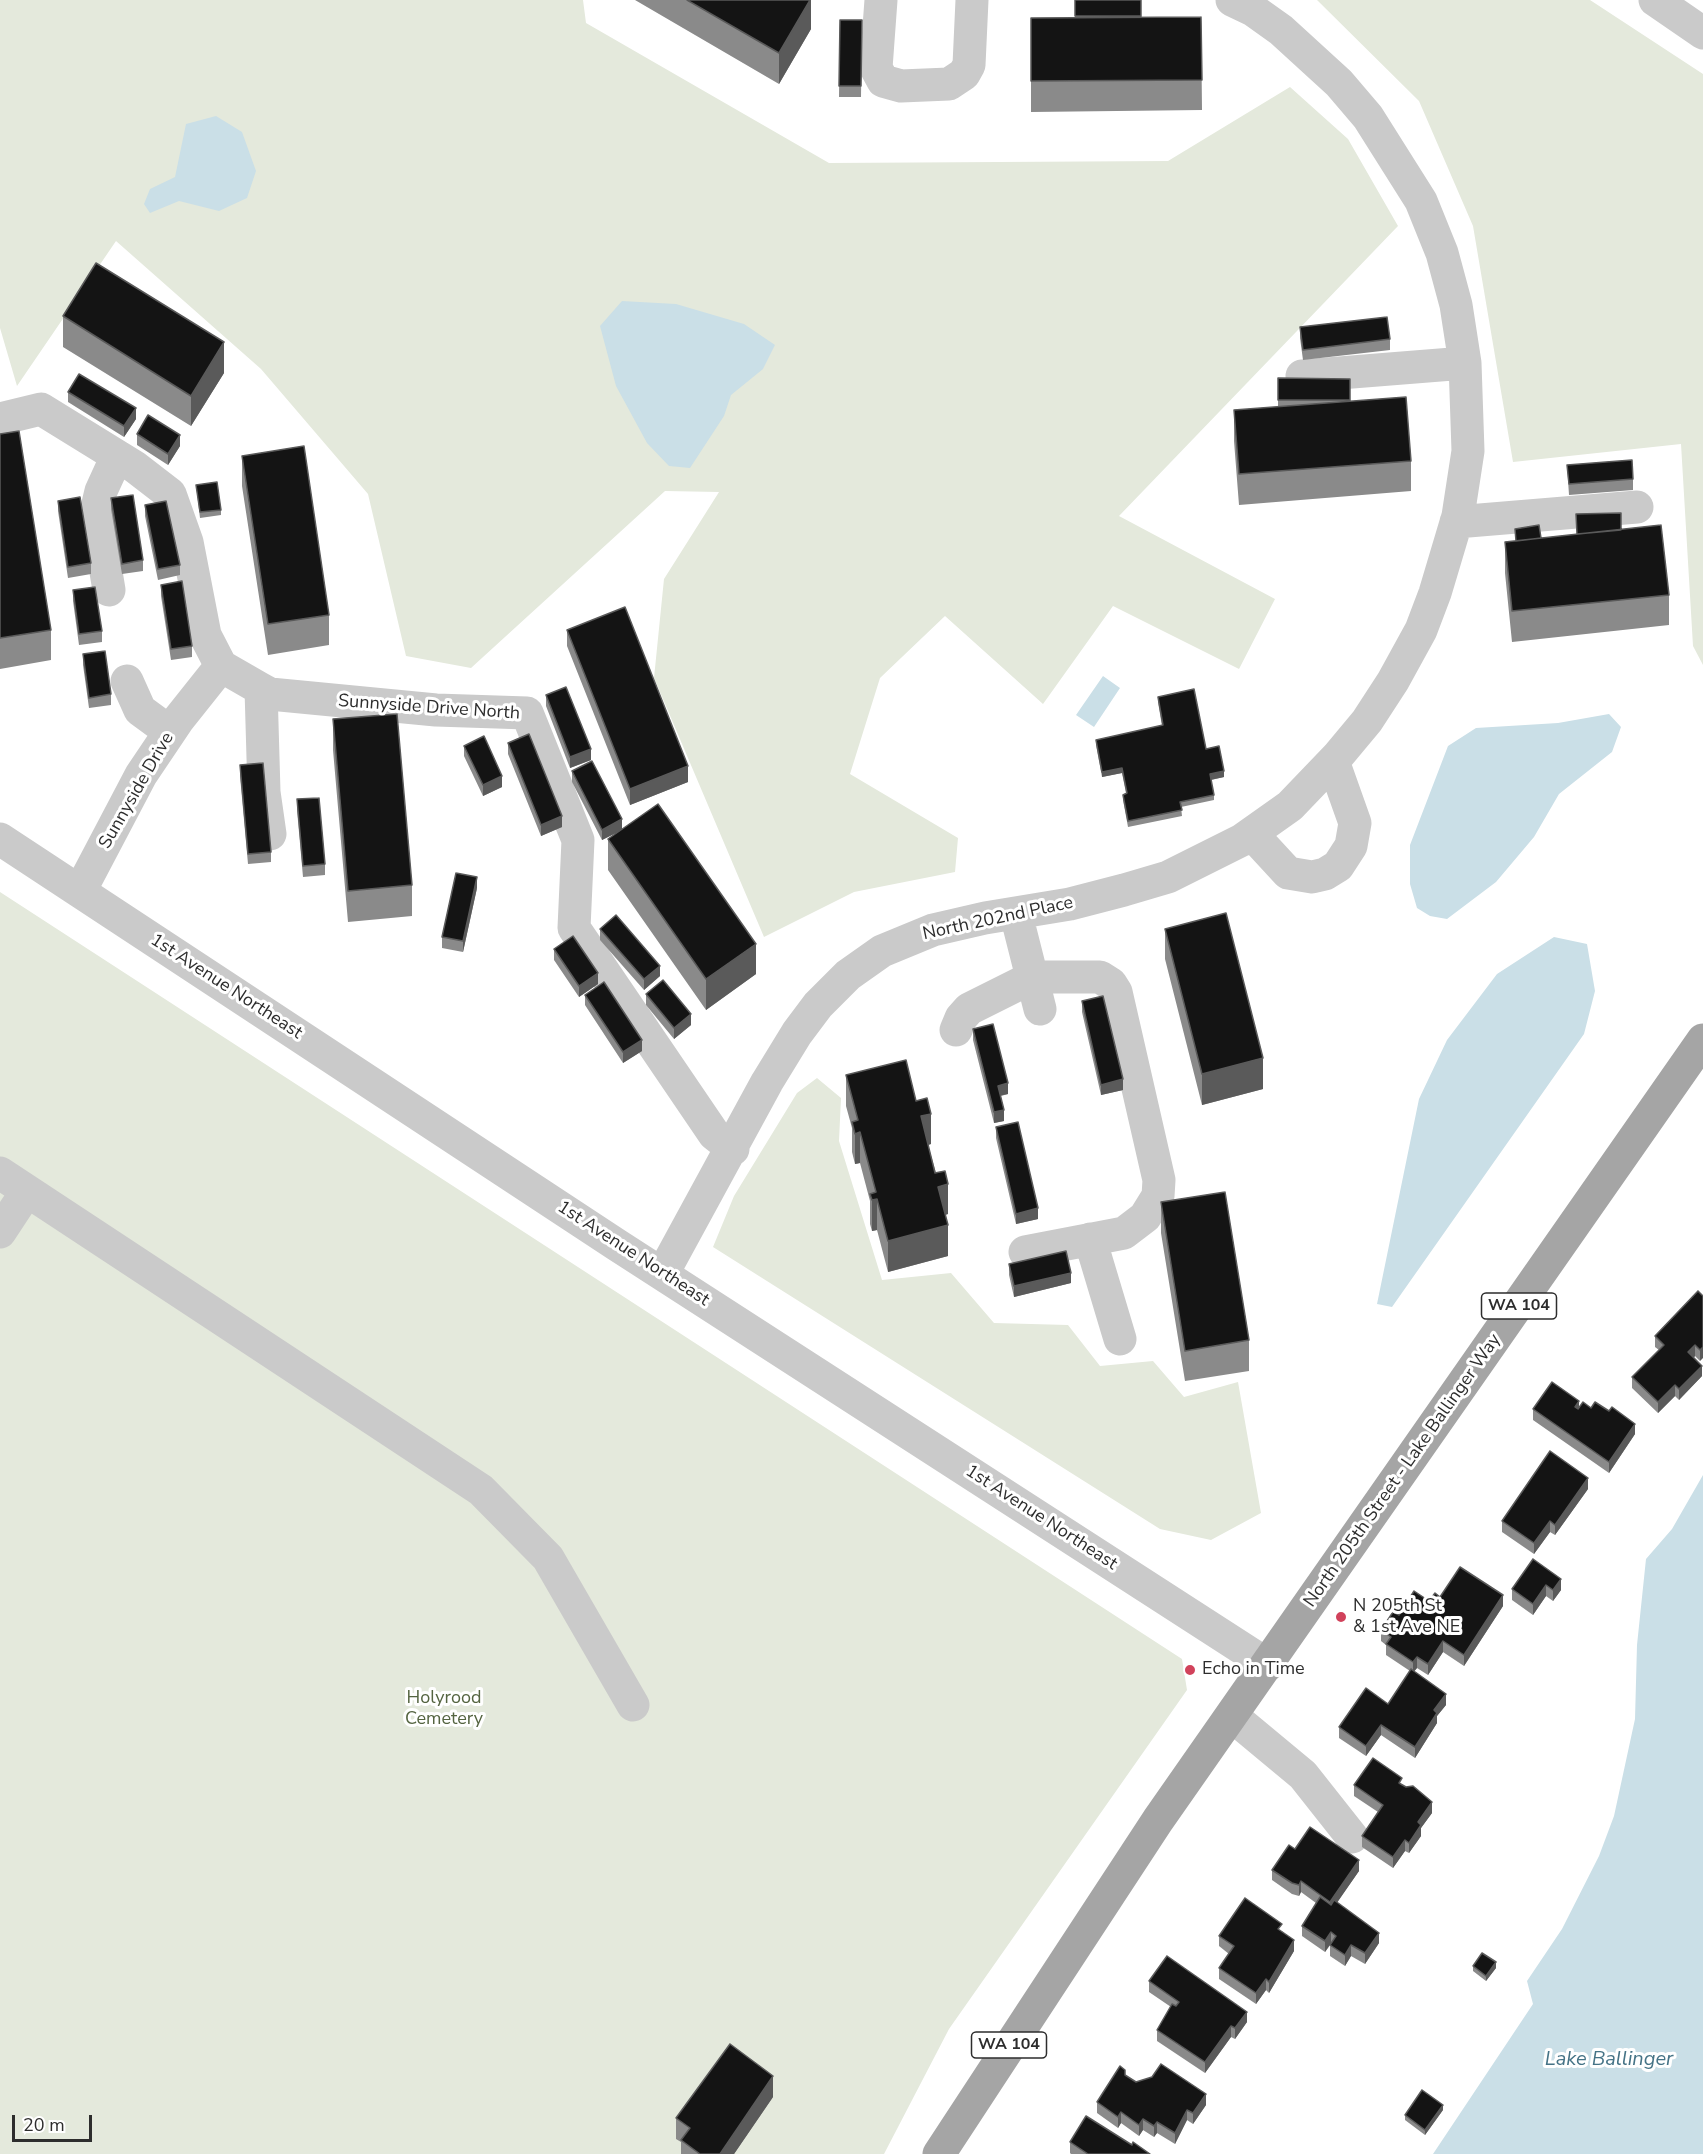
<!DOCTYPE html>
<style>
body{margin:0}
#map{position:relative;width:1703px;height:2154px;overflow:hidden;background:#fff;font-family:"Nunito Sans",sans-serif}
canvas{display:block}
.scale{position:absolute;left:12px;top:2115px;width:80px;height:27px;box-sizing:border-box;border:3px solid #2d2d2d;border-top:0;padding-left:8px;font-size:18px;line-height:21px;white-space:nowrap;color:#2d2d2d;-webkit-text-stroke:4px #fff;paint-order:stroke}
</style>
<div id="map">
<canvas width="1703" height="2154"></canvas>
<div class="scale">20 m</div>
</div>
<script>
const context = document.querySelector('canvas').getContext('2d');
context.lineJoin = 'round';
function paint(path, color) { context.fillStyle = color; context.fill(path, 'evenodd'); }
const shape = rows => new Path2D(rows.map(r => 'M' + r).join(''));
function stroke(path, color, width, dash) { context.strokeStyle = color; context.lineWidth = width; context.lineCap = dash ? 'butt' : 'round'; context.setLineDash(dash || []); context.stroke(path); }
function write(font, color, halo, rows, align = 'center') {
  context.font = font + ' "Nunito Sans",sans-serif'; context.lineWidth = 6; context.setLineDash([]); context.textBaseline = 'middle'; context.strokeStyle = halo; context.fillStyle = color; for (const [text, x, y, turn = 0] of rows) {
    context.save(); context.translate(x, y); context.rotate((+turn || 0) * Math.PI / 180); context.textAlign = isNaN(turn) ? turn : align; if (halo) context.strokeText(text, 0, 0); context.fillText(text, 0, 0); context.restore();
  }
}
const green = shape([
 [0,0,583,0,586,23,829,163,1168,161,1290,87,1348,139,1398,226,1119,516,1275,599,1239,669,1113,606,1043,704,945,616,880,678,850,774,958,838,955,872,854,892,764,937,654,678,664,579,719,492,665,491,471,668,406,656,368,494,261,369,116,241,17,386,0,328],
 [1317,0,1590,0,1703,74,1703,665,1693,646,1681,444,1513,462,1473,226,1419,101],
 [0,892,1182,1659,1187,1690,949,2029,884,2154,0,2154],
 [817,1078,841,1098,839,1141,882,1280,951,1273,994,1323,1068,1325,1100,1366,1153,1361,1184,1397,1238,1382,1261,1513,1211,1540,1160,1529,713,1247,734,1196,797,1093]
]);
const water = shape([
 [216,116,242,132,256,171,247,198,219,211,179,201,150,213,144,204,150,189,175,177,186,124],
 [622,301,676,304,744,324,775,345,763,369,731,395,724,416,690,468,669,466,647,443,616,386,600,326],
 [1103,676,1120,688,1094,727,1076,715],
 [1609,714,1621,727,1612,752,1559,794,1534,837,1496,882,1447,919,1430,916,1417,908,1410,884,1410,845,1448,746,1476,728,1558,723],
 [1554,937,1587,944,1595,991,1584,1034,1392,1307,1377,1304,1419,1099,1447,1040,1497,974],
 [1703,1475,1703,2154,1433,2154,1533,2004,1527,1981,1562,1929,1599,1856,1614,1816,1635,1719,1637,1645,1646,1559,1672,1529]
]);
const minor = shape([
 [881,0,876,68,883,81,901,86,949,84,964,74,969,65,972,0],
 [1655,0,1703,33],
 [1302,376,1465,363],
 [0,419,41,409,135,467,170,494,187,542,205,635,221,666,261,689,270,694,436,710,527,713,578,840,574,928,714,1134,733,1149],
 [1456,522,1637,507],
 [109,590,96,512,101,491,117,456],
 [127,681,140,710,170,732],
 [261,689,264,792,270,834],
 [1252,834,1288,873,1312,877,1325,874,1338,866,1351,846,1355,823,1333,761],
 [0,839,617,1245,1268,1665],
 [80,891,141,775,178,720,221,666],
 [1016,914,1040,1009],
 [956,1030,961,1018,969,1009,1033,977,1100,977,1111,984,1116,992,1159,1180,1158,1196,1145,1217,1124,1233,1025,1252],
 [0,1173,481,1490,548,1558,633,1705],
 [0,1232,27,1191],
 [1090,1239,1120,1339],
 [663,1273,767,1082,797,1033,818,1005,848,975,882,951,933,930,985,918,1070,904,1124,890,1168,877,1242,840,1290,806,1337,757,1367,721,1393,681,1421,630,1435,593,1458,516,1468,451,1465,363,1456,305,1442,253,1421,201,1368,117,1339,83,1281,30,1253,10,1232,0],
 [1232,1716,1303,1775,1352,1837]
]);
const major = shape([
 [939,2154,1158,1820,1703,1040]
]);
const wall = shape([
 [635,0,811,0,811,29,779,84],
 [1075,0,1141,17,1201,17,1202,110,1031,112,1031,18,1075,18],
 [840,20,862,20,861,97,839,97],
 [63,316,224,373,191,426,63,347],
 [1300,327,1390,339,1390,350,1303,360,1300,338],
 [1278,378,1350,401,1411,461,1411,491,1239,505,1234,441,1234,410,1278,407],
 [68,392,136,419,124,437,68,402],
 [0,434,51,630,51,660,0,669],
 [137,434,180,446,168,465,137,445],
 [242,456,329,615,329,645,268,655,242,486],
 [1567,465,1633,479,1633,490,1569,495],
 [196,485,221,510,221,515,200,518],
 [111,498,143,560,143,571,122,574,111,509],
 [58,501,91,563,91,574,68,578,58,511],
 [145,505,180,565,180,575,158,580,145,516],
 [1515,529,1541,538,1621,530,1669,595,1669,625,1512,642,1505,573,1505,542,1516,541],
 [161,585,192,646,192,657,171,660,161,596],
 [73,590,102,631,102,642,79,645,73,601],
 [567,630,688,782,630,805,567,646],
 [83,654,111,694,111,705,89,708,83,665],
 [546,695,591,760,570,768,546,706],
 [1158,697,1206,749,1224,777,1211,780,1214,795,1214,800,1181,807,1182,816,1128,827,1123,800,1123,795,1126,793,1122,773,1102,777,1096,745,1096,740,1162,726,1158,702],
 [333,719,412,885,412,916,348,922,333,750],
 [508,743,562,827,541,836,508,754],
 [464,746,502,787,483,796,464,756],
 [240,765,271,852,271,862,248,864,240,776],
 [572,771,622,829,756,974,706,1010,608,870,608,839,616,833,602,840,572,782],
 [297,799,325,864,325,875,303,877,297,810],
 [477,888,463,952,442,948,442,937],
 [600,929,660,976,644,990,600,940],
 [1165,929,1263,1089,1202,1105,1165,959],
 [554,949,598,984,579,997,554,960],
 [646,994,691,1025,674,1039,646,1005],
 [585,995,642,1051,623,1063,585,1005],
 [1082,1001,1123,1090,1101,1095,1082,1012],
 [973,1029,1008,1094,1001,1096,1004,1121,994,1123,973,1040],
 [846,1075,916,1101,931,1144,928,1145,948,1214,945,1215,948,1256,888,1272,877,1230,872,1231,870,1224,870,1201,860,1163,855,1164,852,1152,852,1128,846,1106],
 [996,1127,1038,1219,1016,1224,996,1138],
 [1161,1202,1249,1340,1249,1371,1185,1381,1161,1233],
 [1009,1264,1071,1283,1014,1297,1009,1275],
 [1703,1296,1700,1361,1695,1356,1694,1358,1702,1376,1679,1400,1675,1396,1658,1413,1632,1388,1632,1377,1659,1350,1655,1347,1655,1336],
 [1579,1408,1591,1408,1609,1411,1635,1434,1609,1473,1533,1420,1533,1409],
 [1588,1489,1555,1535,1550,1532,1534,1554,1502,1532,1502,1521],
 [1533,1559,1561,1590,1553,1601,1546,1596,1533,1615,1512,1600,1512,1589],
 [1440,1597,1503,1606,1464,1666,1443,1652,1428,1675,1417,1668,1414,1671,1446,1705,1437,1716,1437,1723,1415,1758,1381,1735,1366,1756,1339,1738,1339,1727,1388,1704,1410,1671,1386,1655,1386,1645,1381,1641,1381,1630,1399,1615],
 [1354,1785,1402,1785,1432,1813,1421,1828,1421,1836,1409,1853,1405,1851,1393,1868,1362,1847,1362,1836,1378,1812,1354,1796],
 [1295,1849,1359,1871,1337,1902,1379,1943,1365,1964,1351,1956,1345,1966,1330,1956,1330,1945,1331,1944,1325,1952,1302,1936,1302,1926,1316,1903,1301,1892,1299,1896,1292,1894,1272,1880,1272,1870],
 [1282,1931,1294,1951,1269,1993,1266,1990,1256,2004,1219,1979,1219,1968,1229,1954,1219,1946,1219,1936],
 [1473,1966,1496,1968,1486,1981,1473,1971],
 [1149,1981,1247,2022,1235,2039,1231,2037,1205,2073,1157,2041,1157,2030,1171,2007,1149,1992],
 [1125,2075,1136,2082,1206,2105,1193,2124,1187,2120,1175,2144,1157,2133,1154,2137,1143,2130,1139,2136,1121,2123,1118,2128,1097,2113,1097,2102],
 [773,2097,734,2154,681,2154,681,2142,676,2139,676,2118],
 [1443,2110,1425,2135,1405,2120,1405,2115],
 [1070,2142,1132,2145,1150,2154,1071,2154,1070,2153]
]);
const shadedWall = shape([
 [810,0,811,0,811,29,779,84,779,53],
 [224,342,224,373,191,426,191,396],
 [136,408,136,419,124,437,124,426],
 [180,435,180,446,168,465,168,454],
 [591,749,591,760,570,768,570,757],
 [688,766,688,782,630,805,630,789],
 [1122,768,1122,773,1102,777,1102,772],
 [1224,771,1224,777,1210,780,1210,774],
 [502,776,502,787,483,796,483,785],
 [562,816,562,827,541,836,541,825],
 [622,819,622,830,602,840,602,830],
 [477,877,477,888,463,952,463,941],
 [756,944,756,974,706,1010,706,979],
 [660,966,660,976,644,990,644,979],
 [598,973,598,984,579,997,579,986],
 [691,1014,691,1025,674,1039,674,1028],
 [642,1040,642,1051,623,1063,623,1052],
 [1263,1058,1263,1089,1202,1105,1202,1074],
 [1123,1079,1123,1090,1101,1095,1101,1085],
 [1008,1083,1008,1094,998,1096,998,1086],
 [1004,1110,1004,1121,994,1123,994,1112],
 [931,1114,931,1144,921,1147,921,1116],
 [860,1132,860,1163,855,1164,855,1134],
 [948,1184,948,1214,938,1217,938,1187],
 [877,1199,877,1230,872,1231,872,1200],
 [1038,1208,1038,1219,1016,1224,1016,1214],
 [948,1225,948,1256,888,1272,888,1241],
 [1071,1273,1071,1283,1014,1297,1014,1286],
 [1695,1345,1695,1356,1688,1363,1688,1352],
 [1703,1347,1703,1358,1700,1361,1700,1350],
 [1702,1366,1702,1376,1679,1400,1679,1389],
 [1675,1385,1675,1396,1658,1413,1658,1402],
 [1579,1401,1579,1412,1575,1407],
 [1635,1424,1635,1434,1609,1473,1609,1462],
 [1588,1478,1588,1489,1555,1535,1555,1525],
 [1550,1521,1550,1532,1534,1554,1534,1543],
 [1561,1579,1561,1590,1553,1601,1553,1590],
 [1546,1585,1546,1596,1533,1615,1533,1604],
 [1503,1595,1503,1606,1464,1666,1464,1655],
 [1443,1641,1443,1652,1428,1675,1428,1664],
 [1417,1657,1417,1668,1413,1673,1413,1662],
 [1446,1694,1446,1705,1437,1716,1437,1723,1415,1758,1415,1747,1434,1710],
 [1381,1725,1381,1735,1366,1756,1366,1746],
 [1432,1802,1432,1813,1421,1828,1421,1836,1409,1853,1409,1843,1418,1822],
 [1405,1840,1405,1851,1393,1868,1393,1857],
 [1359,1860,1359,1871,1330,1913,1330,1902],
 [1301,1881,1301,1892,1299,1896,1299,1885],
 [1331,1932,1331,1943,1325,1952,1325,1941],
 [1379,1933,1379,1943,1365,1964,1365,1953],
 [1294,1940,1294,1951,1269,1993,1269,1982],
 [1351,1945,1351,1956,1345,1966,1345,1955],
 [1496,1962,1496,1968,1486,1981,1486,1976],
 [1266,1979,1266,1990,1256,2004,1256,1993],
 [1247,2012,1247,2022,1235,2039,1235,2028],
 [1231,2026,1231,2037,1205,2073,1205,2062],
 [773,2076,773,2097,734,2154,720,2154],
 [1206,2094,1206,2105,1193,2124,1193,2113],
 [1443,2105,1443,2110,1425,2135,1425,2130],
 [1187,2110,1187,2120,1175,2144,1175,2133],
 [1121,2112,1121,2123,1118,2128,1118,2117],
 [1143,2119,1143,2130,1139,2136,1139,2125],
 [1157,2122,1157,2133,1154,2137,1154,2126]
]);
const building = shape([
 [687,0,810,0,779,53,687,0],
 [1075,0,1141,0,1141,16,1075,16,1075,0],
 [1201,17,1202,80,1031,81,1031,18,1201,17],
 [840,20,862,20,861,86,839,86,840,20],
 [96,263,224,342,191,396,63,316,96,263],
 [1387,317,1390,339,1303,350,1300,327,1387,317],
 [79,374,136,408,124,426,68,392,79,374],
 [1278,378,1350,379,1350,400,1278,400,1278,378],
 [1406,397,1411,461,1239,474,1234,410,1406,397],
 [148,415,180,435,168,454,137,434,148,415],
 [19,431,51,630,0,638,0,434,19,431],
 [304,446,329,615,268,624,242,456,304,446],
 [1632,460,1633,479,1569,484,1567,465,1632,460],
 [217,482,221,510,200,512,196,485,217,482],
 [133,495,143,560,122,564,111,498,133,495],
 [80,497,91,563,68,567,58,501,80,497],
 [166,501,180,565,158,569,145,505,166,501],
 [1621,513,1621,530,1577,534,1576,514,1621,513],
 [1539,525,1541,538,1516,541,1515,529,1539,525],
 [1661,525,1669,595,1512,611,1505,542,1661,525],
 [182,581,192,646,171,649,161,585,182,581],
 [95,587,102,631,79,634,73,590,95,587],
 [625,607,688,766,630,789,567,630,625,607],
 [105,651,111,694,89,698,83,654,105,651],
 [566,687,591,749,570,757,546,695,566,687],
 [1194,689,1206,749,1219,746,1224,771,1210,774,1214,795,1180,802,1182,810,1128,821,1123,795,1127,793,1122,768,1102,772,1096,740,1163,725,1158,697,1194,689],
 [397,714,412,885,348,891,333,719,397,714],
 [529,734,562,816,541,825,508,743,529,734],
 [484,736,502,776,483,785,464,746,484,736],
 [592,761,622,819,602,830,572,771,592,761],
 [263,763,271,852,248,854,240,765,263,763],
 [319,798,325,864,303,866,297,799,319,798],
 [658,804,756,944,706,979,608,839,658,804],
 [456,873,477,877,463,941,442,937,456,873],
 [1226,913,1263,1058,1202,1074,1165,929,1226,913],
 [616,915,660,966,644,979,600,929,616,915],
 [573,936,598,973,579,986,554,949,573,936],
 [663,980,691,1014,674,1028,646,994,663,980],
 [604,982,642,1040,623,1052,585,995,604,982],
 [1103,996,1123,1079,1101,1085,1082,1001,1103,996],
 [993,1024,1008,1083,998,1086,1004,1110,994,1112,973,1029,993,1024],
 [906,1060,916,1101,927,1098,931,1114,921,1116,935,1173,945,1171,948,1184,938,1187,948,1225,888,1241,877,1199,872,1200,870,1194,876,1192,860,1132,855,1134,852,1122,858,1120,846,1075,906,1060],
 [1018,1122,1038,1208,1016,1214,996,1127,1018,1122],
 [1225,1192,1249,1340,1185,1351,1161,1202,1225,1192],
 [1066,1251,1071,1273,1014,1286,1009,1264,1066,1251],
 [1698,1291,1703,1296,1703,1347,1700,1350,1695,1345,1688,1352,1702,1366,1679,1389,1675,1385,1658,1402,1632,1377,1664,1345,1655,1336,1698,1291],
 [1552,1382,1579,1401,1575,1407,1578,1409,1583,1402,1591,1408,1595,1402,1609,1411,1612,1407,1635,1424,1609,1462,1533,1409,1552,1382],
 [1550,1451,1588,1478,1555,1525,1550,1521,1534,1543,1502,1521,1550,1451],
 [1533,1559,1561,1579,1553,1590,1546,1585,1533,1604,1512,1589,1533,1559],
 [1460,1567,1503,1595,1464,1655,1443,1641,1428,1664,1417,1657,1413,1662,1386,1644,1391,1637,1381,1630,1393,1612,1399,1615,1414,1591,1429,1601,1435,1593,1440,1597,1460,1567],
 [1411,1669,1446,1694,1434,1710,1437,1713,1415,1747,1381,1725,1366,1746,1339,1727,1366,1688,1388,1704,1411,1669],
 [1373,1758,1402,1778,1399,1783,1406,1787,1413,1786,1432,1802,1418,1822,1421,1825,1409,1843,1405,1840,1393,1857,1362,1836,1383,1805,1354,1785,1373,1758],
 [1310,1827,1359,1860,1330,1902,1301,1881,1299,1885,1292,1883,1272,1870,1289,1845,1295,1849,1310,1827],
 [1320,1897,1331,1905,1334,1900,1379,1933,1365,1953,1351,1945,1345,1955,1330,1945,1336,1936,1331,1932,1325,1941,1302,1926,1320,1897],
 [1245,1898,1282,1924,1278,1929,1294,1940,1269,1982,1266,1979,1256,1993,1219,1968,1234,1946,1219,1936,1245,1898],
 [1482,1953,1496,1962,1486,1976,1473,1966,1482,1953],
 [1167,1956,1247,2012,1235,2028,1231,2026,1205,2062,1157,2030,1172,2004,1176,2006,1179,2002,1149,1981,1167,1956],
 [730,2044,773,2076,720,2154,700,2154,681,2140,690,2128,676,2118,730,2044],
 [1161,2064,1206,2094,1193,2113,1187,2110,1175,2133,1157,2122,1154,2126,1143,2119,1139,2125,1121,2112,1118,2117,1097,2102,1120,2066,1125,2070,1125,2075,1136,2082,1152,2077,1161,2064],
 [1422,2090,1443,2105,1425,2130,1405,2115,1422,2090],
 [1086,2116,1132,2145,1133,2142,1150,2154,1088,2154,1070,2142,1086,2116]
]);
const markers = [
 [1341,1617,6,"#d1425b"],
 [1190,1670,6,"#d1425b"]
];
const shields = [
 [1519,1306,75],
 [1009,2045,75]
];
const shieldNames = [
 ["WA 104",1519,1306],
 ["WA 104",1009,2045]
];
const streetNames = [
 ["Sunnyside Drive North",429,708,4],
 ["Sunnyside Drive",137,791,-60],
 ["North 202nd Place",998,919,-12],
 ["1st Avenue Northeast",226,987,33],
 ["1st Avenue Northeast",633,1254,33],
 ["North 205th Street - Lake Ballinger Way",1403,1471,-55],
 ["1st Avenue Northeast",1041,1518,33]
];
const poiNames = [
 ["N 205th St",1353,1607],
 ["& 1st Ave NE",1353,1628],
 ["Echo in Time",1202,1670]
];
const parkNames = [
 ["Holyrood",444,1699],
 ["Cemetery",444,1720]
];
const waterNames = [
 ["Lake Ballinger",1609,2060]
];
paint(green, '#e4e9dc');
paint(water, '#cadfe7');
stroke(minor, '#cacaca', 33);
stroke(major, '#a5a5a5', 33);
paint(wall, '#8a8a8a');
paint(shadedWall, '#5a5a5a');
paint(building, '#141414');
stroke(building, '#5a5a5a', 1.5);
for (const [x, y, r, color] of markers) { const dot = new Path2D(); dot.arc(x, y, r, 0, 2 * Math.PI); context.fillStyle = color; context.fill(dot); stroke(dot, '#fff', 2); }
for (const [x, y, w] of shields) { const box = new Path2D(); box.roundRect(x - w / 2, y - 13, w, 26, 4.5); context.fillStyle = '#fff'; context.fill(box); stroke(box, '#2d2d2d', 1.5); }
write('bold 16px', '#2d2d2d', null, shieldNames);
write('18px', '#2d2d2d', '#fff', streetNames);
write('18px', '#2d2d2d', '#fff', poiNames, 'left');
write('18px', '#546440', '#fff', parkNames);
write('italic 20px', '#457386', '#fff', waterNames);
</script>
